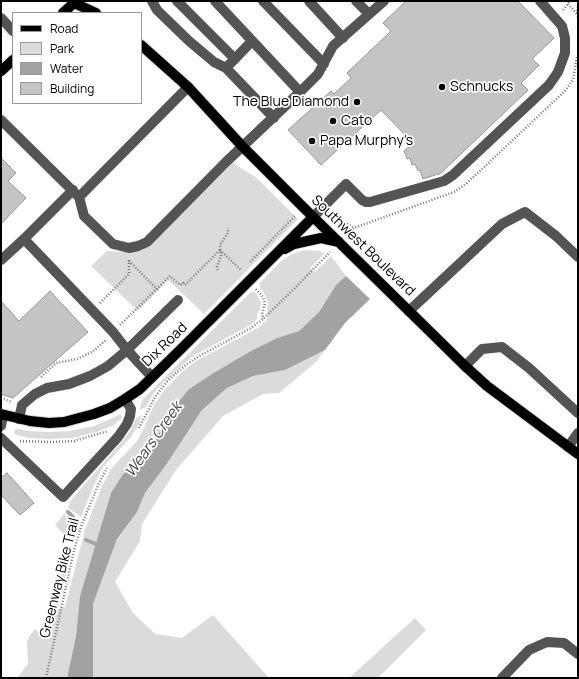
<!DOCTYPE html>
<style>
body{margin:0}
#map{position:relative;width:579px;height:679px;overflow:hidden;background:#fff;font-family:Manrope,sans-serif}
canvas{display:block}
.frame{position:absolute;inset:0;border:2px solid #000;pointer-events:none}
.legend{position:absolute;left:12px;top:12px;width:130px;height:92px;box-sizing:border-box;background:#fff;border:1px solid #999;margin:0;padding:5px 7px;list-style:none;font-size:12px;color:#000}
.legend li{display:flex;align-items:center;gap:8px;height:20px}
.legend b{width:20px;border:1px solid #999}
</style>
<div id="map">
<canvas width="579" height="679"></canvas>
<div class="frame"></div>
<ul class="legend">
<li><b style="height:5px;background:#000"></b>Road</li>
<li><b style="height:11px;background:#dbdbdb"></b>Park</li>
<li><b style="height:11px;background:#a2a2a2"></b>Water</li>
<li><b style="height:11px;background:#c4c4c4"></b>Building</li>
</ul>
</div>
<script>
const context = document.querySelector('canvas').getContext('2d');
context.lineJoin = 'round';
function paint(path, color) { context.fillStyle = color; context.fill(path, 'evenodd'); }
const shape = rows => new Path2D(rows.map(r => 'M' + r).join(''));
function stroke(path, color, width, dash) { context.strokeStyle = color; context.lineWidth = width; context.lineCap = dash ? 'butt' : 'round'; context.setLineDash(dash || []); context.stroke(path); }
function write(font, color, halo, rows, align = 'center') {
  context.font = font + ' Manrope,sans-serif'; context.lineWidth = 3.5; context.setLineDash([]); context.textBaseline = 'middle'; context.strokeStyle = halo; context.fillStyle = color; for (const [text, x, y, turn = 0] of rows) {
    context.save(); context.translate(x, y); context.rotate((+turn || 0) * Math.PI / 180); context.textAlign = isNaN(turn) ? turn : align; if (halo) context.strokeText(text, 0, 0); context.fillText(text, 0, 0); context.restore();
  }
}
const green = shape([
 [233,163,257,178,298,219,204,314,168,280,138,311,91,266,107,251,130,252,153,242],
 [304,250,318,251,325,253,310,268,315,272,331,256,346,276,336,285,319,312,299,331,277,338,215,372,165,420,150,453,140,465,123,474,111,493,80,596,76,636,67,678,17,678,28,664,27,642,30,635,35,629,45,638,68,550,72,547,58,609,65,607,85,530,102,486,111,469,137,441,145,426,153,407,162,393,183,371,196,361,245,335,259,327,267,320,268,302,263,291,260,288,260,283,280,262,292,254],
 [251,292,255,292,261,302,260,309,257,314,257,319,252,324,193,356,164,382,153,394,146,407,139,410,143,399],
 [325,350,316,362,279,393,263,394,223,416,176,470,142,524,140,541,115,582,133,613,155,634,182,638,213,615,269,678,93,678,93,604,117,539,137,512,145,493,166,465,202,410,227,388,253,376,285,370],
 [121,414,122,417,121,419,114,425,97,432,72,438,48,439,28,438,14,434,15,430,17,429,29,431,48,432,70,431,94,426],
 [142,415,139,424,131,437,103,467,94,485,81,517,68,508,71,500,125,438,132,428,136,418],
 [64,514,69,519,70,527,67,538,55,525],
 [415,618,426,630,378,678,349,678]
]);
const water = shape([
 [346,276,370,299,345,323,325,350,285,370,253,376,227,388,202,410,166,465,145,493,137,512,117,539,93,604,93,678,67,678,76,636,80,596,111,493,123,474,140,465,150,453,165,420,188,390,215,372,253,350,277,338,299,331,319,312,336,285]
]);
const stream = shape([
 [68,512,73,517,73,529,75,532],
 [86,540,101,546]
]);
const building = shape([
 [406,1,518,1,554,38,532,59,539,65,521,83,528,90,441,173,423,179,420,170,418,171,415,164,412,165,410,158,407,159,404,151,413,143,381,110,321,165,288,130,331,91,334,94,351,78,347,73,391,31,383,23,406,1],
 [1,158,16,173,8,181,26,198,1,224,1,158],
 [50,291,88,332,13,398,1,394,1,301,19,321,50,291],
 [7,473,34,503,20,515,1,495,1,478,7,473]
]);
const path = shape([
 [568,4,577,14],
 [578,7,577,14,578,17],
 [563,10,568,4,569,1],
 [332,215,338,221,346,223,354,228],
 [346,235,354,228,454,192,466,184,565,91,573,80,577,56],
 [220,250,241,270],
 [129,261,157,289],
 [250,262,296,215],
 [218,270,217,267,221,256,220,245,228,233,228,228],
 [256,289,263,297,265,303,262,314,263,319],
 [100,303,129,274,129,258],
 [120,325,170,276,180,285,183,283,185,285,220,250],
 [41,377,56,363,77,359,92,352,106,340],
 [1,398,12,402],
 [139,428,155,397,169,379,187,364,201,355,251,328,263,319,295,288,330,252],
 [20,441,51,442,74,441,108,431],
 [46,678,74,550,82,524,99,483,107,468]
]);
const minor = shape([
 [152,1,157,10,189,41,214,62,226,68],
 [177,1,235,59],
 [215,1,300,92],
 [263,1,324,64],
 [309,1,343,38],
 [356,1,369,14],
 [1,18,13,31],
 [252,41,226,68,274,118],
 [1,120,79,197,84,216,113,244,129,248,138,246,147,242,226,162,300,92,318,74,333,46,384,1],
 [79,197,188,87],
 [313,217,346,184,362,200,366,202,370,202,444,181,453,175,549,85,558,72,565,53,565,38,562,26,540,1],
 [24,239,73,190],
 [1,260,24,239,113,332,127,350,152,377],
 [409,311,502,224,525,212,556,236,578,257],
 [465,366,482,349,502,347,529,368,578,413],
 [19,419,22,405,35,394,47,388,69,384,90,376,108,366,127,350,178,300],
 [1,426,3,415],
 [1,438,63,497,118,437,127,424,130,416,131,409,125,399],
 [568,447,578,433],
 [502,678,529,650,547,642,564,643,578,654]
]);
const major = shape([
 [74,3,96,13],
 [63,13,76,1],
 [141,45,188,87,242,146,303,207,465,366,487,386,578,454],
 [1,71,13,60],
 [285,249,294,244,321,238,339,242],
 [1,414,30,421,49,423,64,422,94,414,110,408,125,399,140,389,179,351,313,217]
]);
const markers = [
 [442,87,4,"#000"],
 [357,102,4,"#000"],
 [333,121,4,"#000"],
 [312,141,4,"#000"]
];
const poiNames = [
 ["Schnucks",450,87],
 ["The Blue Diamond",349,102,"right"],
 ["Cato",341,121],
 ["Papa Murphy's",320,141]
];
const streetNames = [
 ["Southwest Boulevard",363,246,44],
 ["Dix Road",165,345,-44],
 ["Greenway Bike Trail",60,578,-76]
];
const waterNames = [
 ["Wears Creek",154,440,-55]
];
paint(green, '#dbdbdb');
paint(water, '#a2a2a2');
stroke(stream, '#a2a2a2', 4);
paint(building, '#c4c4c4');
stroke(building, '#989898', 1);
stroke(major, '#dbdbdb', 12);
stroke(path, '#767676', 2.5, [1, 2]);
stroke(minor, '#545454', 10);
stroke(major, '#000', 10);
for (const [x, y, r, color] of markers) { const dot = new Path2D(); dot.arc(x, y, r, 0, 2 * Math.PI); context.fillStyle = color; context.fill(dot); stroke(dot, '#fff', 1.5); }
write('14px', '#000', '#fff', poiNames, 'left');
write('14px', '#000', '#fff', streetNames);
write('italic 15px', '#434343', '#fff', waterNames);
</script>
